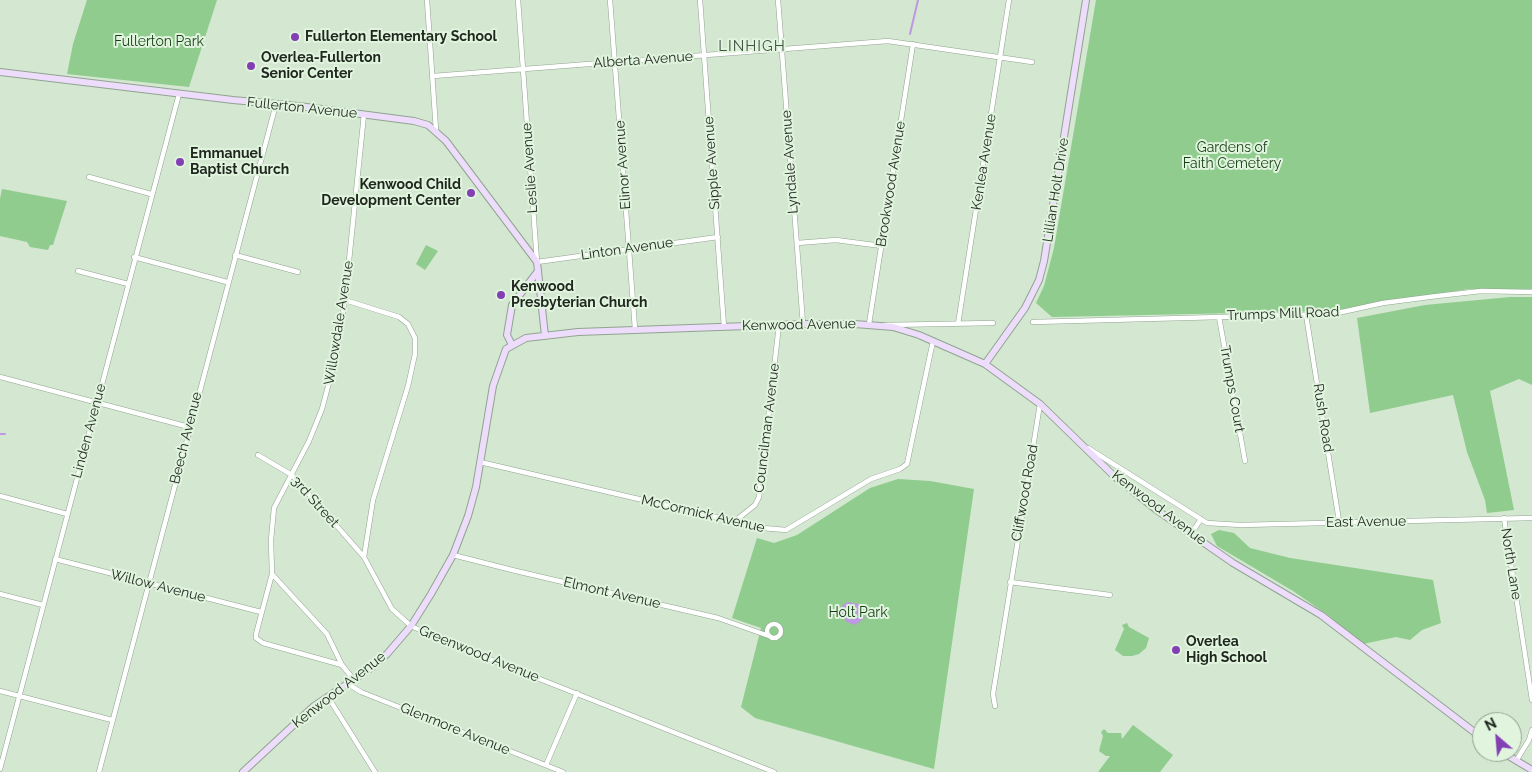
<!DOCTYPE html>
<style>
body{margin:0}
#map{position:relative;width:1532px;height:772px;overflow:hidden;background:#d3e7d1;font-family:Raleway,sans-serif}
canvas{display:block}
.north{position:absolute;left:1472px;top:712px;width:50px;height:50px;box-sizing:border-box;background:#e0f4de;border:1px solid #93a291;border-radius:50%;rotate:333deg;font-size:14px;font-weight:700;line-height:20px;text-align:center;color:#1f261e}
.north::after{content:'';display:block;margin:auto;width:18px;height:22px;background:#8340b4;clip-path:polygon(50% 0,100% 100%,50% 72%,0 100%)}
</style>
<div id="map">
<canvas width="1532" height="772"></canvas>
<div class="north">N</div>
</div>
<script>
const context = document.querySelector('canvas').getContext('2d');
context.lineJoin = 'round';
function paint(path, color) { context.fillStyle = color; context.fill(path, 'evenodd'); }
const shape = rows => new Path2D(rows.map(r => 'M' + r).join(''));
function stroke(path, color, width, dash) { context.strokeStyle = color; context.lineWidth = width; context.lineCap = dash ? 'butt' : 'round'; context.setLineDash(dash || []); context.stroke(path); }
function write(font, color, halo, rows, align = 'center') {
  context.font = font + ' Raleway,sans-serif'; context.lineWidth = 4; context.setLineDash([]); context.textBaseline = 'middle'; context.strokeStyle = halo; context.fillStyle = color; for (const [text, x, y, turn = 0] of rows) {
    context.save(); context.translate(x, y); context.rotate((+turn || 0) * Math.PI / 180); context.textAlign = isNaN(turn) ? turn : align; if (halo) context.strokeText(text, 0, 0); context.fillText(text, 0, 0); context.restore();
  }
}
const green = shape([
 [87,0,217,0,189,87,67,74,73,44],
 [1096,0,1532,0,1532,289,1469,289,1332,311,1052,317,1036,303,1044,286,1054,248],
 [2,189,67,201,53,245,50,245,48,250,30,247,27,242,0,236,0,199],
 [426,245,438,251,425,270,416,264],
 [1510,297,1532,297,1532,385,1519,379,1490,391,1514,510,1487,513,1485,500,1467,452,1453,395,1370,413,1357,318,1425,305],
 [898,479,930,481,974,489,934,769,755,718,741,707,761,628,732,618,757,538,774,543,797,535,870,488],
 [1219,530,1234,533,1250,548,1290,558,1433,580,1441,623,1422,630,1410,640,1396,637,1363,644,1328,615,1293,591,1217,546,1211,534],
 [1127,623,1129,627,1149,638,1146,648,1139,654,1132,656,1123,656,1115,650,1124,629,1122,625],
 [1133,725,1173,755,1160,772,1098,772,1110,756,1106,756,1099,751,1103,736,1101,732,1104,729,1108,733,1121,733,1122,739]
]);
const water = shape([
 [847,602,859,604,865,618,855,625,847,622,842,615,842,606]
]);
const stream = shape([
 [910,34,918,0],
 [0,434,5,434]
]);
const street = shape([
 [427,0,436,130],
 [518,0,537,262,718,237],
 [610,0,635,329],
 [700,0,724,327],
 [778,0,803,324],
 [433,76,888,41,1032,62],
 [89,177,151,194],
 [797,243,836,240,882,246],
 [235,255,298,272],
 [134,257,227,282],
 [78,271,128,284],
 [345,300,399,317,408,324,415,338,415,354,408,386,373,500,364,557,392,609,411,626,444,641,774,772],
 [1306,315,1339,521],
 [1219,317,1245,461],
 [1033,322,1333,314,1383,303,1437,296,1481,291,1532,292],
 [869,324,913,44],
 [958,324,1009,0],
 [885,325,993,323],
 [0,377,189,427],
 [1088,448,1207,523,1241,525,1532,518],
 [258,455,292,475,364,557],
 [480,462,763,528,786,530,871,479,900,469,907,464,933,341],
 [0,496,67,514],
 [1504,518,1532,700],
 [735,521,755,505,759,497,779,325],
 [1191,534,1201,519],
 [453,555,516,571,718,618,769,636],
 [55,559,261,612],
 [272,574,327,634,342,665,354,680],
 [1010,582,1110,595],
 [0,594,43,605],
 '767 631a7 7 0 1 1 14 0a7 7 0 1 1-14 0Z',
 [342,665,263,643,256,638,256,634,272,574,271,540,274,508,309,441,322,409,336,356,345,300,364,114],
 [348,684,361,692,563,772],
 [0,691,112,720],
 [328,697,375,772],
 [995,706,993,694,1040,404],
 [1516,761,1529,740,1532,730],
 [546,765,577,693],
 [0,769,179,94],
 [99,772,276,104]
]);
const secondary = shape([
 [0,72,233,100,299,106,414,121,428,125,446,141,537,262,545,336],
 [512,345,507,335,512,305,538,271],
 [985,364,1025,308,1039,280,1044,261,1086,0],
 [1502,752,1532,770],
 [243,772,314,706,371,668,387,654,411,626,431,594,453,555,468,516,476,487,493,386,506,349,526,338,578,332,803,324,855,324,893,327,919,335,985,364,1040,404,1114,476,1158,511,1233,563,1321,615,1482,738]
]);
const markers = [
 [295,37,5,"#8340b4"],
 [251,66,5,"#8340b4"],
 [180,162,5,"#8340b4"],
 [471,193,5,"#8340b4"],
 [501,295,5,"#8340b4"],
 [1176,650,5,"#8340b4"]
];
const poiNames = [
 ["Fullerton Elementary School",305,37],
 ["Overlea-Fullerton",261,58],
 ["Senior Center",261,74],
 ["Emmanuel",190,154],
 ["Baptist Church",190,170],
 ["Kenwood Child",461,185,"right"],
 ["Development Center",461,201,"right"],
 ["Kenwood",511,287],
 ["Presbyterian Church",511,303],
 ["Overlea",1186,642],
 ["High School",1186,658]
];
const parkNames = [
 ["Fullerton Park",159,42],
 ["Gardens of",1232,148],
 ["Faith Cemetery",1232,164],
 ["Holt Park",858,613]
];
const streetNames = [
 ["Alberta Avenue",643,60,-4],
 ["Fullerton Avenue",302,108,6],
 ["Lyndale Avenue",790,162,-94],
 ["Kenlea Avenue",984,162,-81],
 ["Sipple Avenue",712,163,-94],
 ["Elinor Avenue",623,165,-94],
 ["Leslie Avenue",530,168,-94],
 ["Brookwood Avenue",891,184,-81],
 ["Lillian Holt Drive",1056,190,-81],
 ["Linton Avenue",627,249,-8],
 ["Trumps Mill Road",1283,314,-2],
 ["Willowdale Avenue",339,323,-81],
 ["Kenwood Avenue",799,325,-1],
 ["Trumps Court",1232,389,80],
 ["Rush Road",1323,418,81],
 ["Councilman Avenue",767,428,-83],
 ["Linden Avenue",89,431,-75],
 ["Beech Avenue",186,438,-76],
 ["Cliffwood Road",1025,493,-80],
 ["3rd Street",315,502,48],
 ["Kenwood Avenue",1159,508,37],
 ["McCormick Avenue",703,514,13],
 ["East Avenue",1366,522,-1],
 ["North Lane",1511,564,81],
 ["Willow Avenue",158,586,14],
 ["Elmont Avenue",612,593,13],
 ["Greenwood Avenue",479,654,22],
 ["Kenwood Avenue",339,690,-38],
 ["Glenmore Avenue",455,729,22]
];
const neighbourhoodNames = [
 ["LINHIGH",752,46]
];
paint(green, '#8fcc8d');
paint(water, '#be98e2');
stroke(stream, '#be98e2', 2);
stroke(street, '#91a490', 5.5);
stroke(secondary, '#91a490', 8);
stroke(street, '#fff', 4.5);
stroke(secondary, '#eddcfc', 6);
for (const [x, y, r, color] of markers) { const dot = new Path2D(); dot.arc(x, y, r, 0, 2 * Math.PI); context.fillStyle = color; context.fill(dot); stroke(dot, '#e0f4de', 2); }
write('bold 14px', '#1f261e', '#e0f4de', poiNames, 'left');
write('14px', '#143f14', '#e0f4de', parkNames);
write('14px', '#1f261e', '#e0f4de', streetNames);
context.letterSpacing = '1px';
write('15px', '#435442', '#e0f4de', neighbourhoodNames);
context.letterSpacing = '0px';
</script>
